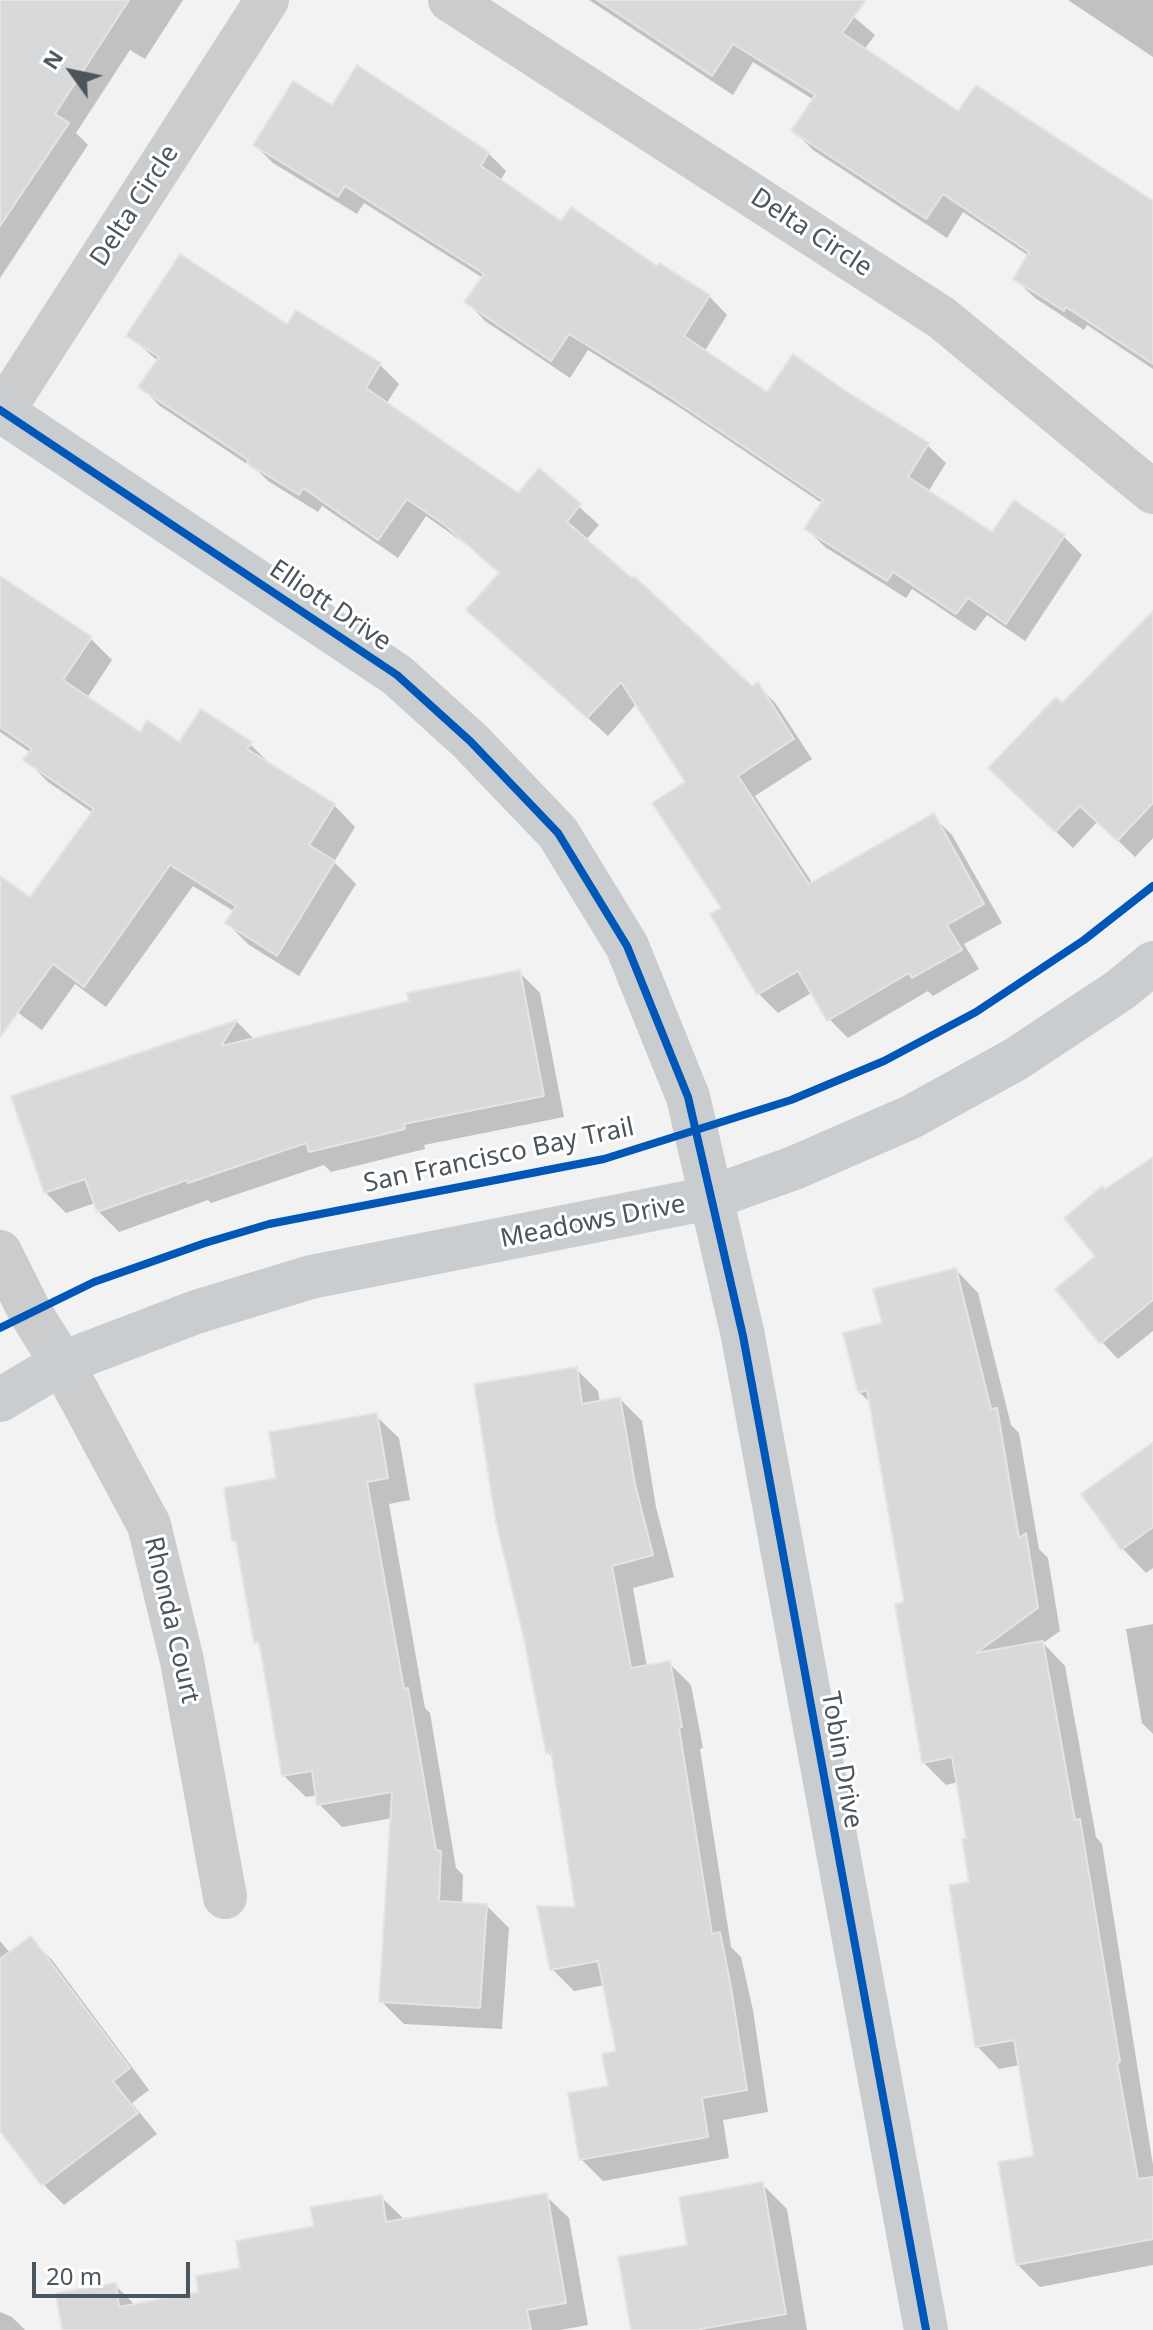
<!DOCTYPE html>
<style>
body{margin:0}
#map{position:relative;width:1153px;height:2330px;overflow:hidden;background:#f2f2f2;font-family:"Noto Sans",sans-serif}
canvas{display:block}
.north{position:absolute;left:32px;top:32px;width:80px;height:80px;-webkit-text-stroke:6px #fff;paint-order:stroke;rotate:303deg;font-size:22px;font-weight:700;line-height:32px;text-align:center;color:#4a555d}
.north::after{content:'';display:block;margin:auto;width:28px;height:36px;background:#4a555d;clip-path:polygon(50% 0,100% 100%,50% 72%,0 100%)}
.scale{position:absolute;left:32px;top:2262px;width:158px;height:36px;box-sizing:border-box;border:4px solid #4a555d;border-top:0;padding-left:10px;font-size:24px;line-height:28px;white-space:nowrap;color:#4a555d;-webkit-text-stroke:6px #fff;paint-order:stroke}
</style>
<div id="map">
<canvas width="1153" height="2330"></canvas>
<div class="north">N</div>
<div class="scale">20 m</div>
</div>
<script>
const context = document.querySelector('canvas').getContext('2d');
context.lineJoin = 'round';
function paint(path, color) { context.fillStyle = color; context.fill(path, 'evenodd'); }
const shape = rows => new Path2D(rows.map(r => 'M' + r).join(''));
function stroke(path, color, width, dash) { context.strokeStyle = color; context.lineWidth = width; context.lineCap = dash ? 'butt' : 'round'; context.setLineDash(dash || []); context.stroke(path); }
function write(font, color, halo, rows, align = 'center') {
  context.font = font + ' "Noto Sans",sans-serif'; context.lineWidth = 6; context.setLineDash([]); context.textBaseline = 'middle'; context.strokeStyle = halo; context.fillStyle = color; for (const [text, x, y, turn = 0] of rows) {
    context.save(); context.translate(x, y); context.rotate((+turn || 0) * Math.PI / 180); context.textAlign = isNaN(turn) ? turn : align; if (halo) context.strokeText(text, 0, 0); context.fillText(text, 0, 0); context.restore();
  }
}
const shadow = shape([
 [0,0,183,0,145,59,130,50,76,133,88,145,0,278],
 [589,0,834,0,875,35,864,50,958,114,1153,208,1153,369,1087,325,1084,330,1035,298,1015,279,1029,256,963,212,947,238,813,150,793,130,814,100,753,62,733,95],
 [1068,0,1153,0,1153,57],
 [333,107,488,153,506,171,500,181,562,223,658,268,709,296,727,315,704,352,768,395,843,391,927,445,946,463,928,492,993,534,1064,537,1082,555,1025,641,987,615,975,631,912,589,906,598,825,547,807,529,823,504,682,409,588,350,570,378,485,321,467,302,483,278,364,203,357,214,273,163,255,145],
 [288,327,380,365,399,384,386,404,519,495,540,471,599,525,586,540,752,689,758,685,776,704,812,759,755,796,813,884,933,816,952,835,1002,923,964,944,979,969,933,996,928,991,848,1038,829,1019,813,992,778,1013,759,994,723,909,688,782,637,703,608,736,488,629,500,574,467,545,426,516,398,558,322,506,318,512,268,481,259,472,160,406,141,387,158,361,128,335],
 [0,579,91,639,112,660,87,698,140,734,180,744,250,744,272,766,334,805,355,827,334,862,356,884,299,976,249,945,227,923,235,912,193,886,106,1007,75,984,42,1030,10,1007,0,1020,0,878,31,900,93,813,48,782,26,760,31,753,0,732],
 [1153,614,1153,838,1135,857,1098,821,1073,848,1007,785,1062,706],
 [519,972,540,993,564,1117,424,1145,425,1149,331,1172,324,1165,211,1203,208,1200,119,1232,98,1211,95,1203,66,1213,45,1192,13,1097,237,1022,255,1040,411,1003],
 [1153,1159,1153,1331,1118,1359,1102,1342,1098,1257,1105,1191],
 [956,1270,978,1293,1011,1425,1019,1433,1039,1549,1048,1558,1060,1631,1043,1643,1065,1666,1096,1837,1102,1844,1153,2165,1153,2265,1040,2287,1017,2264,1037,2157,1020,2065,999,2069,977,2046,968,1840,958,1782,946,1785,923,1762,906,1604,871,1403,859,1392,884,1324],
 [576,1369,598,1391,600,1402,620,1399,642,1421,656,1507,674,1577,633,1588,647,1667,669,1663,691,1685,703,1748,700,1749,731,1947,741,1957,753,2010,768,2112,723,2120,729,2158,603,2181,581,2159,610,2088,618,2053,605,1985,574,1991,552,1969,578,1909,554,1758,547,1752],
 [376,1416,399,1438,410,1500,389,1504,425,1708,430,1713,456,1868,463,1875,462,1904,486,1905,509,1928,502,2029,404,2024,381,2001,393,1818,342,1827,319,1804,318,1795,306,1797,283,1775,262,1647,256,1642,279,1480],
 [1153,1445,1153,1568,1146,1573,1122,1548],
 [1153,1624,1153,1734,1142,1723,1126,1629],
 [31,1939,52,1960,149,2090,132,2103,157,2134,64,2205,44,2185,0,2077,0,1941,11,1954],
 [762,2184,787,2209,807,2330,633,2330,689,2247],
 [546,2196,569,2218,588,2325,560,2330,64,2330,115,2285,136,2306,201,2294,316,2228,381,2197,405,2220],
 [0,2312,12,2317,25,2330,0,2330]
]);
const building = shape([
 [0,0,129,0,55,114,69,123,0,226,0,0],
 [597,0,866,0,842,33,958,111,976,85,1153,201,1153,364,1066,307,1064,311,1013,279,1029,252,943,194,926,219,791,131,815,95,733,44,712,76,597,0],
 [357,65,489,152,481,166,561,221,571,207,657,266,659,263,710,295,684,336,767,392,793,354,844,390,929,443,908,477,992,532,1014,500,1065,535,1006,624,968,598,956,614,893,572,887,581,804,529,823,500,661,391,569,334,551,361,464,302,484,274,345,186,338,197,253,145,293,81,332,105,357,65],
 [180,254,287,324,296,310,381,363,366,388,518,493,539,468,581,504,567,522,632,578,634,576,752,686,758,682,794,739,738,776,809,884,934,813,984,904,947,925,962,950,912,978,909,973,827,1021,798,971,757,995,710,914,721,908,652,803,685,782,621,682,587,718,466,610,499,573,446,526,407,499,378,540,303,488,299,495,247,463,248,460,138,387,159,357,126,336,180,254],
 [0,576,92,637,63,680,140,732,147,720,179,742,201,709,252,742,247,749,335,804,309,845,335,861,277,956,225,923,236,906,170,865,84,987,53,964,0,1037,0,876,30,897,94,809,23,760,32,749,0,727,0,576],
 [1153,611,1153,803,1117,841,1080,806,1055,832,988,768,1056,697,1062,703,1153,611],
 [520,970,544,1096,404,1124,405,1129,309,1152,306,1143,188,1183,187,1180,97,1212,85,1179,44,1193,11,1096,237,1020,221,1046,409,1001,407,993,520,970],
 [1153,1157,1153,1300,1100,1344,1055,1289,1095,1256,1064,1218,1102,1186,1105,1189,1153,1157],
 [956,1268,991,1409,997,1408,1019,1538,1026,1533,1038,1608,976,1653,1043,1641,1075,1820,1080,1819,1120,2062,1117,2063,1138,2179,1153,2177,1153,2239,1016,2265,998,2162,1034,2156,1014,2040,975,2047,949,1885,969,1882,962,1839,966,1838,952,1757,922,1763,895,1604,904,1602,867,1390,858,1393,843,1333,882,1323,873,1289,956,1268],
 [577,1367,582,1404,620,1397,635,1484,653,1555,612,1566,631,1668,670,1661,682,1727,679,1728,712,1934,720,1932,731,1987,747,2090,702,2098,708,2137,579,2160,568,2093,608,2086,602,2054,616,2051,598,1961,550,1970,537,1906,575,1907,551,1752,546,1753,524,1639,496,1522,474,1384,577,1367],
 [377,1413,388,1478,367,1482,404,1689,408,1688,436,1850,441,1851,439,1901,487,1904,480,2008,379,2002,392,1792,317,1805,312,1771,282,1776,259,1642,254,1643,236,1541,232,1541,224,1488,276,1478,269,1432,377,1413],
 [1153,1442,1153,1527,1121,1550,1081,1494,1153,1442],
 [31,1936,130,2068,113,2081,138,2113,42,2186,0,2131,0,1959,31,1936],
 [763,2182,786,2314,695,2330,631,2330,618,2257,687,2245,679,2197,763,2182],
 [547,2193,566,2303,527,2310,531,2330,62,2330,56,2293,116,2283,119,2307,198,2292,196,2276,240,2268,236,2241,314,2226,310,2207,382,2195,386,2222,547,2193]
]);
const street = shape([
 [450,0,942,318,1153,492],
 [2,412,267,0],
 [0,1252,30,1312,62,1363,149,1525,182,1661,225,1897]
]);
const secondary = shape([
 [0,410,397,675,470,741,558,833,627,946,688,1097,743,1336,926,2330],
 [0,1400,62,1363,196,1312,311,1277,710,1198,794,1168,911,1117,1016,1059,1120,990,1153,963]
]);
const cycleway = shape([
 [0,410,397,675,470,741,558,833,627,946,688,1097,743,1336,926,2330],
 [0,1328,94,1282,205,1243,269,1224,604,1159,791,1100,884,1061,976,1012,1084,940,1153,886]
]);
const streetNames = [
 ["Delta Circle",135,206,-57],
 ["Delta Circle",811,233,33],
 ["Elliott Drive",330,606,34],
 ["San Francisco Bay Trail",499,1156,-12],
 ["Meadows Drive",593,1222,-11],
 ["Rhonda Court",171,1620,77],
 ["Tobin Drive",841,1760,80]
];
paint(shadow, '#0003');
paint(building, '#d8d9da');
stroke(building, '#e3e4e4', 2);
stroke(street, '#cacccd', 44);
stroke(secondary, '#cacdcf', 44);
stroke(cycleway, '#0057b8', 8);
write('26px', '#4a555d', '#fff', streetNames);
</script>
